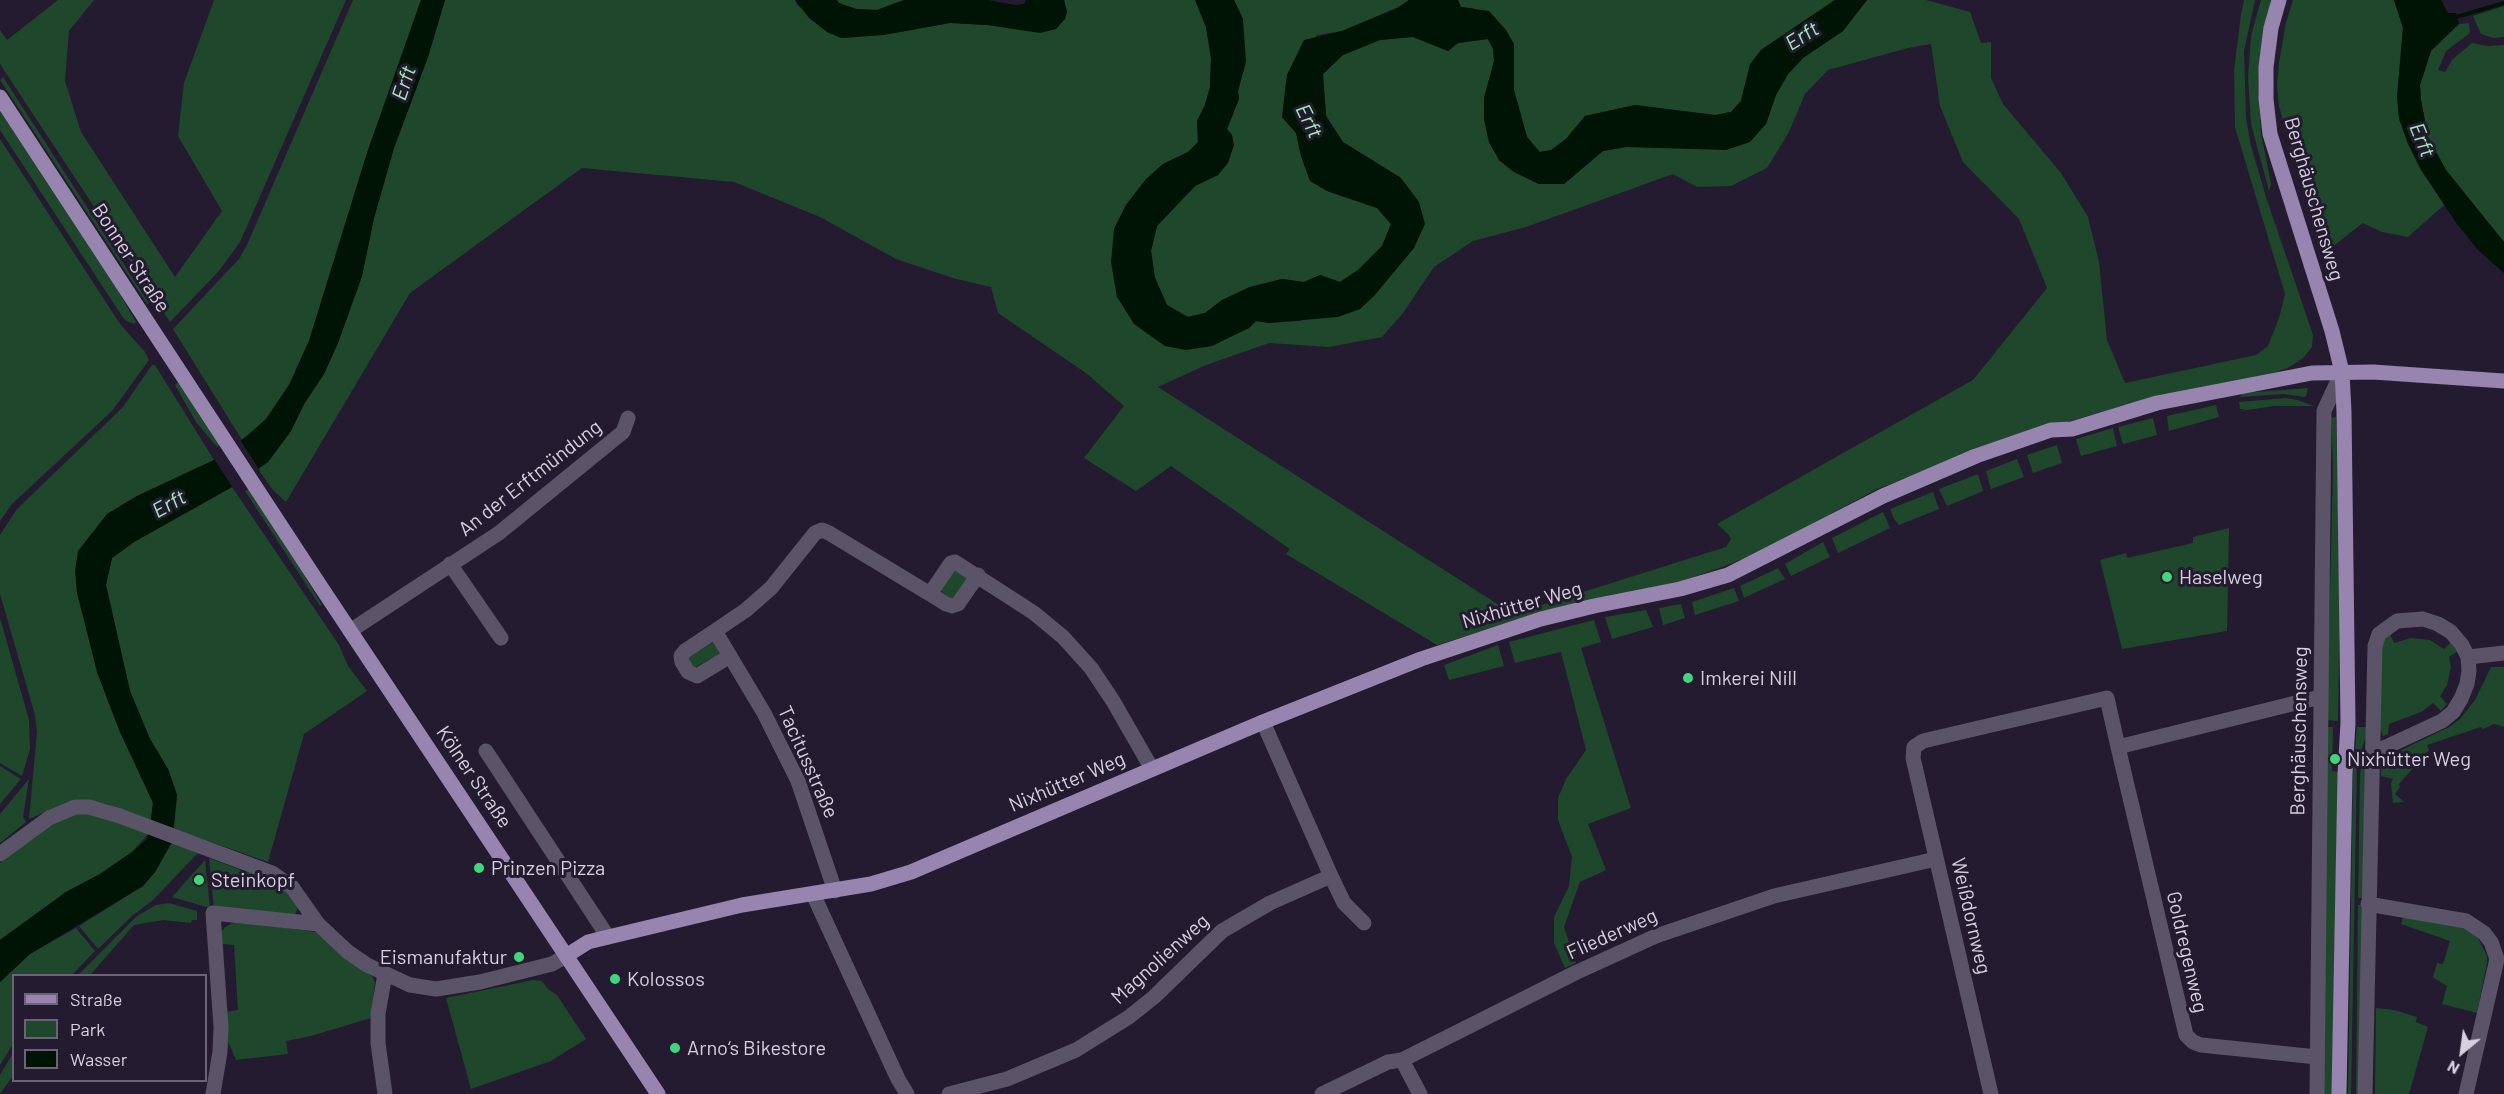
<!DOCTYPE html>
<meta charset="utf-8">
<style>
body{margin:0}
#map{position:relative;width:2504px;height:1094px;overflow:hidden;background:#241b30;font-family:Barlow,sans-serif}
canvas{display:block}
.legend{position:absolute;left:12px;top:974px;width:195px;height:108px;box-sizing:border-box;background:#241b30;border:2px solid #6c6476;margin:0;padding:8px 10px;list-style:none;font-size:18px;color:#d7d1df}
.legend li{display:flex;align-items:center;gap:12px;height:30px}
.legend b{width:30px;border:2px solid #6c6476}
.north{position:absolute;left:2432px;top:1022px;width:60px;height:60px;-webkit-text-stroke:4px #241b30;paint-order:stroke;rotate:209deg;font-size:16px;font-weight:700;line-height:24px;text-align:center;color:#d7d1df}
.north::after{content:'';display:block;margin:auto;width:21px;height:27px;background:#d7d1df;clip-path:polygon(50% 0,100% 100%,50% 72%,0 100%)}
</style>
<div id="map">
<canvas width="2504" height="1094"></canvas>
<ul class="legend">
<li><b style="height:8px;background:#9784af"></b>Straße</li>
<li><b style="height:16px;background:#1f472c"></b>Park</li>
<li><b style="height:16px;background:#001405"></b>Wasser</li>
</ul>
<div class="north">N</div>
</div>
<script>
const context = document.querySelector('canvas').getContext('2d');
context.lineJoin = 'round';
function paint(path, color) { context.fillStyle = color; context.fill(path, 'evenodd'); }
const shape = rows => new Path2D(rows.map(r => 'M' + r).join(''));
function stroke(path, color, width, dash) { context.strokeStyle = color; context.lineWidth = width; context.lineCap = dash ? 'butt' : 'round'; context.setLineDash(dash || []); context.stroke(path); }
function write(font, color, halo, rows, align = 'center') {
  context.font = font + ' Barlow,sans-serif'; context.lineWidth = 6; context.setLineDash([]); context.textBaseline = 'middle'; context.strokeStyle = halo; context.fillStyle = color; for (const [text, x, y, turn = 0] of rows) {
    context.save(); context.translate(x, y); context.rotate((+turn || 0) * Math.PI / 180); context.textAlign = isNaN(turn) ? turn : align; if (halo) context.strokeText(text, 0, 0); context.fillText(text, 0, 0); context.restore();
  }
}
const green = shape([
 [58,0,94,0,69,31,65,81,81,132,175,277,222,211,178,136,184,83,214,0,346,0,240,242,218,272,170,322,0,64,0,30,7,40],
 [353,0,421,0,367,153,309,341,289,385,266,419,242,440,173,329,239,259,247,245],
 [445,0,795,0,797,5,841,38,883,35,950,23,987,25,1067,12,1064,0,1195,0,1206,27,1211,58,1210,87,1205,105,1197,121,1198,142,1188,152,1163,164,1146,179,1126,205,1114,229,1117,297,1230,336,1249,328,1256,321,1268,323,1300,321,1414,248,1401,178,1343,142,1326,116,1323,74,1343,55,1380,40,1413,37,1448,51,1458,43,1488,39,1493,49,1494,61,1484,98,1484,119,1489,142,1499,160,1514,172,1539,184,1564,184,1603,151,1766,124,1776,95,1788,74,1803,58,1843,31,1867,0,1926,0,1970,12,1981,43,1991,42,1991,78,2003,104,2061,173,2088,217,2099,262,2107,340,2125,383,2256,355,2268,346,2279,318,2285,294,2235,127,2234,70,2241,15,2244,0,2255,0,2244,51,2246,118,2251,146,2266,197,2313,335,2312,347,2303,358,2288,368,2270,374,2118,407,2002,441,1877,489,1762,551,1725,566,1679,582,1520,619,1437,645,1286,554,1290,549,1171,466,1136,491,1084,458,1124,406,1086,373,998,313,991,287,956,279,896,259,820,217,734,182,582,168,410,293,286,502,273,490,258,469,268,462,291,431,304,404,324,374,338,343,362,276,374,218,394,148,428,57],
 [1931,44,1940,106,1963,162,2019,219,2047,288,1973,380,1717,524,1728,534,1731,539,1726,547,1513,614,1158,387,1206,365,1269,343,1329,347,1382,337,1403,313,1434,267,1473,241,1526,227,1673,174,1697,187,1731,186,1767,168,1789,132,1805,94,1828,70,1908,48],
 [837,0,904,0,877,10,856,9,839,3],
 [1234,0,1409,0,1397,8,1342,31,1317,35,1294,62,1287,75,1282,117,1296,133,1301,156,1310,180,1327,191,1377,208,1391,224,1382,246,1358,270,1340,282,1320,275,1304,282,1282,279,1250,287,1222,300,1205,313,1187,317,1167,305,1155,278,1151,251,1157,226,1195,186,1218,175,1227,129,1239,99,1238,92,1241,79,1243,19],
 [1457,0,1835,0,1761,50,1744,87,1741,101,1731,112,1715,115,1635,105,1585,116,1566,139,1551,150,1539,152,1527,137,1514,90,1514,57,1473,8,1460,7],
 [2261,0,2271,0,2262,39,2258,86,2261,133,2271,184,2269,191,2251,124,2248,77,2251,36],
 [2293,0,2394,0,2403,28,2397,97,2444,205,2408,237,2382,232,2363,223,2328,250,2297,171,2279,106,2277,85,2279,63,2286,22],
 [2504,6,2504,37,2494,38,2481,34,2473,16],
 [2469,23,2470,33,2446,51,2438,70,2445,72,2452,60,2472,43,2488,46,2504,45,2504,242,2446,170,2428,137,2421,100,2420,85,2432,48,2459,24],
 [3,77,149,303,147,304,0,80],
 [0,110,116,287,136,322,134,324,126,321,122,316,0,130],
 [0,139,120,324,145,352,149,360,112,411,12,504,0,521],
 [152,365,155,365,214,460,137,496,107,514,97,672,120,732,149,791,153,803,151,820,104,803,83,800,67,802,29,819,37,732,35,715,0,594,0,535,17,509,123,407],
 [178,382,220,445,217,447,196,422,175,385],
 [2308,388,2306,396,2304,397,2284,394,2240,397,2243,393],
 [2286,398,2297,400,2314,406,2274,406,2240,411,2245,409,2240,409,2239,402],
 [2216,405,2219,417,2169,431,2167,416],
 [2336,417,2340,577,2338,721,2327,720,2333,467,2331,418],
 [2153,418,2157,435,2123,444,2118,427],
 [2113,428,2117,446,2081,456,2076,439],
 [2057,445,2062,463,2033,473,2027,455],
 [2017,459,2024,477,1991,489,1986,471],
 [1978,474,1983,491,1947,506,1939,489],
 [232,487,339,645,348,666,367,691,304,734,268,862,174,829,177,795,168,769,150,739,130,691,106,585,112,558,134,542],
 [249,489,302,572,322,605,320,606,245,491],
 [1933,492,1939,509,1899,525,1894,519,1890,509],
 [1883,512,1890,528,1838,553,1832,538],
 [2229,528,2227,631,2122,649,2100,560,2126,553,2127,558,2193,543,2193,537],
 [1823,542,1830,557,1791,576,1785,564],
 [1778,568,1785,579,1744,598,1740,586],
 [953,570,970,578,957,598,951,599,943,593,940,588],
 [1734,588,1739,601,1695,615,1692,602],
 [1681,604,1685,618,1663,625,1659,608],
 [1646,610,1653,627,1612,639,1605,617],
 [0,618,29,720,30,749,22,776,0,763],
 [1594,620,1601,642,1581,648,1631,808,1588,824,1606,870,1580,882,1564,927,1576,963,1565,968,1554,943,1554,917,1569,886,1572,857,1558,820,1558,798,1566,779,1586,750,1561,652,1515,663,1509,642],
 [2390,634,2394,643,2411,638,2430,640,2444,649,2451,642,2458,651,2449,657,2451,667,2447,685,2440,696,2447,704,2441,711,2433,703,2421,712,2389,724,2388,734,2383,736,2380,728,2381,649,2385,637],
 [710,640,715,642,719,654,694,668,687,661,688,652],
 [1498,645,1504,666,1449,680,1444,665],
 [2491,667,2504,667,2504,727,2494,724,2483,729,2481,727,2427,745,2429,750,2399,784,2400,787,2395,794,2404,802,2393,803,2391,783,2393,779,2381,776,2381,768,2385,758,2449,727,2459,720,2475,700],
 [2327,727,2333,727,2332,771,2338,772,2332,1094,2322,1094],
 [2357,727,2366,727,2366,736,2357,764,2351,1094,2348,1094,2353,772],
 [2366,756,2363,898,2358,898,2360,774,2362,763],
 [0,766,21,779,0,804],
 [29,779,23,817,26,822,0,843,0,814],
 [84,813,101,816,149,833,132,852,100,874,66,892,0,940,0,863,51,823,67,816],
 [172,842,198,853,152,901,133,915,98,949,79,926,143,886,155,872],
 [209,858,241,870,247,869,282,886,299,905,295,915,214,909],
 [205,860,210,908,172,897],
 [169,903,197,911,197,920,192,920,191,923,163,920,134,925,90,975,78,975,137,916,156,905],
 [2358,905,2363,905,2359,1094,2356,1094],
 [2403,917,2463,928,2478,938,2487,956,2487,963,2477,1013,2442,1004,2447,986,2433,977,2437,963,2443,964,2450,941,2401,924],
 [237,921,315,932,342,956,372,976,375,982,371,1018,311,1036,286,1041,288,1054,236,1060,227,1039,226,1012,238,1010,234,945,222,944,221,933,225,927],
 [76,928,95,951,72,975,14,976,13,1044,0,1065,0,982,30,954],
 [533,980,542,981,548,989,557,995,586,1039,551,1061,471,1089,446,998],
 [2376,1008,2394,1010,2417,1017,2416,1022,2428,1027,2409,1094,2375,1094],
 [13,1053,13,1076,0,1094,0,1075]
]);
const water = shape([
 [421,0,445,0,428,57,394,148,374,218,362,276,338,343,324,374,304,404,291,431,268,462,232,487,134,542,112,558,106,585,130,691,150,739,168,769,177,795,172,842,155,872,143,886,30,954,0,982,0,940,66,892,100,874,132,852,147,839,149,833,153,803,120,732,97,672,77,593,75,571,78,551,107,514,137,496,214,460,247,436,266,419,289,385,309,341,367,153],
 [795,0,837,0,839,3,856,9,877,10,904,0,988,0,1015,5,1024,4,1026,0,1064,0,1067,12,1065,19,1056,29,1040,33,987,25,950,23,883,35,841,38,827,32,809,18],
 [1195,0,1234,0,1243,19,1246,62,1238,91,1239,99,1227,129,1232,135,1234,145,1228,163,1218,175,1195,186,1157,226,1151,251,1155,278,1167,305,1188,317,1205,313,1222,300,1250,287,1282,279,1304,282,1320,275,1340,282,1358,270,1382,246,1391,224,1377,208,1327,191,1310,181,1301,156,1296,133,1282,117,1287,75,1304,40,1342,31,1397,8,1409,0,1458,0,1461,7,1489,11,1506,30,1514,44,1514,90,1527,137,1540,152,1551,150,1566,139,1585,116,1635,105,1715,115,1731,112,1741,101,1750,64,1761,50,1835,0,1867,0,1843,31,1803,58,1788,74,1776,95,1766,124,1750,142,1726,150,1625,147,1603,151,1564,184,1539,184,1514,172,1499,160,1489,142,1484,119,1484,98,1494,61,1493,49,1488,39,1458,43,1448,51,1413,37,1380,40,1343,55,1323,74,1326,116,1343,142,1401,178,1419,202,1425,224,1414,248,1374,296,1360,309,1338,317,1268,323,1256,321,1249,328,1212,346,1186,350,1165,346,1134,324,1117,297,1111,262,1114,229,1126,205,1146,179,1163,164,1188,152,1198,142,1197,121,1205,105,1210,87,1211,58,1206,27],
 [2394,0,2441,0,2448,13,2456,13,2459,24,2431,51,2420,85,2421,100,2428,137,2446,170,2504,242,2504,273,2478,250,2457,224,2421,170,2408,144,2399,119,2397,97,2403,28]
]);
const pier = shape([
 [239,438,260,471,234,490,213,457]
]);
const stream = shape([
 [2453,18,2504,3]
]);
const minor = shape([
 [450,564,501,638],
 [930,594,946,604,952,606,958,604,978,575],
 [350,631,499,533,623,432,628,418],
 [715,631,685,651,681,656,682,662,688,672,697,676,730,656],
 [2468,657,2504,653],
 [1263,722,1331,876],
 [2118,747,2186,1035,2193,1042,2201,1045,2317,1057],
 [486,751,608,937],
 [0,854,49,818,75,807,89,807,120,816,272,873,292,887,318,924,348,952,367,965,410,985,436,989,480,982,552,964,566,956],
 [835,891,798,781,764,713,715,631,746,610,771,588,815,533,822,530,829,533,930,594,951,563,955,562,1034,613,1063,637,1091,668,1113,701,1152,769],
 [813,894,898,1079,907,1094],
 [2368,904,2466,921,2484,933,2491,942,2497,959,2466,1094],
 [1402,1060,1420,1094],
 [213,1094,220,1052,221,1027,213,913,318,924],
 [385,1094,378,1043,378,1014,385,974],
 [949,1094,1007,1079,1076,1050,1129,1017,1154,997,1222,931,1270,903,1331,876,1344,903,1364,923],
 [1322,1094,1388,1062,1402,1060,1575,973,1656,936,1774,896,1936,859],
 [1991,1094,1913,758,1914,747,1923,741,2107,698,2118,747,2320,697],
 [2317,1094,2324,411,2342,372],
 [2365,1094,2375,646,2379,634,2397,621,2423,619,2438,624,2451,632,2462,645,2468,657,2469,671,2467,684,2461,699,2453,712,2442,721,2373,753]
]);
const major = shape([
 [2279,0,2271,28,2266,67,2266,99,2270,134,2332,331,2342,372,2344,412,2348,723,2345,774,2339,1094],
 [0,97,321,587,658,1094],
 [566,956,588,942,600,939,742,905,871,884,911,872,1263,722,1421,659,1541,619,1594,606,1680,589,1728,575,1883,496,1976,456,2051,430,2072,429,2157,403,2312,373,2373,372,2504,381]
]);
const markers = [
 [2167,577,6,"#40d77c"],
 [1688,678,6,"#40d77c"],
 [2335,759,6,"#40d77c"],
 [479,868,6,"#40d77c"],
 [199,880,6,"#40d77c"],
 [519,957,6,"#40d77c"],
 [615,979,6,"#40d77c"],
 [675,1048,6,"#40d77c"]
];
const streetNames = [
 ["Berghäuschensweg",2314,199,74],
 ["Bonner Straße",131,258,57],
 ["An der Erftmündung",530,478,-38],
 ["Nixhütter Weg",1522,605,-16],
 ["Berghäuschensweg",2299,731,-89],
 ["Tacitusstraße",808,762,66],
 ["Kölner Straße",474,777,56],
 ["Nixhütter Weg",1067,782,-23],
 ["Weißdornweg",1971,916,77],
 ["Fliederweg",1612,934,-24],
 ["Goldregenweg",2187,952,77],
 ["Magnolienweg",1160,959,-42]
];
const poiNames = [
 ["Haselweg",2179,577],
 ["Imkerei Nill",1700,678],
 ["Nixhütter Weg",2347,759],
 ["Prinzen Pizza",491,868],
 ["Steinkopf",211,880],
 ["Eismanufaktur",507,957,"right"],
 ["Kolossos",627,979],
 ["Arno‘s Bikestore",687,1048]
];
const waterNames = [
 ["Erft",1802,36,-32],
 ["Erft",404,83,-71],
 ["Erft",1309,121,64],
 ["Erft",2422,140,68],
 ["Erft",169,504,-29]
];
paint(green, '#1f472c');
paint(water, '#001405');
paint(pier, '#241b30');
stroke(stream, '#001405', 4);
stroke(minor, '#5b5367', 15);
stroke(major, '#9784af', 15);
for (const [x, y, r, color] of markers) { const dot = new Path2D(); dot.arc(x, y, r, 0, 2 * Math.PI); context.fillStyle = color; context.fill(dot); stroke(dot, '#241b30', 2); }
write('20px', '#d7d1df', '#241b30', streetNames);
write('20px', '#d7d1df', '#241b30', poiNames, 'left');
write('italic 21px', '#a0ecb5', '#241b30', waterNames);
</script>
